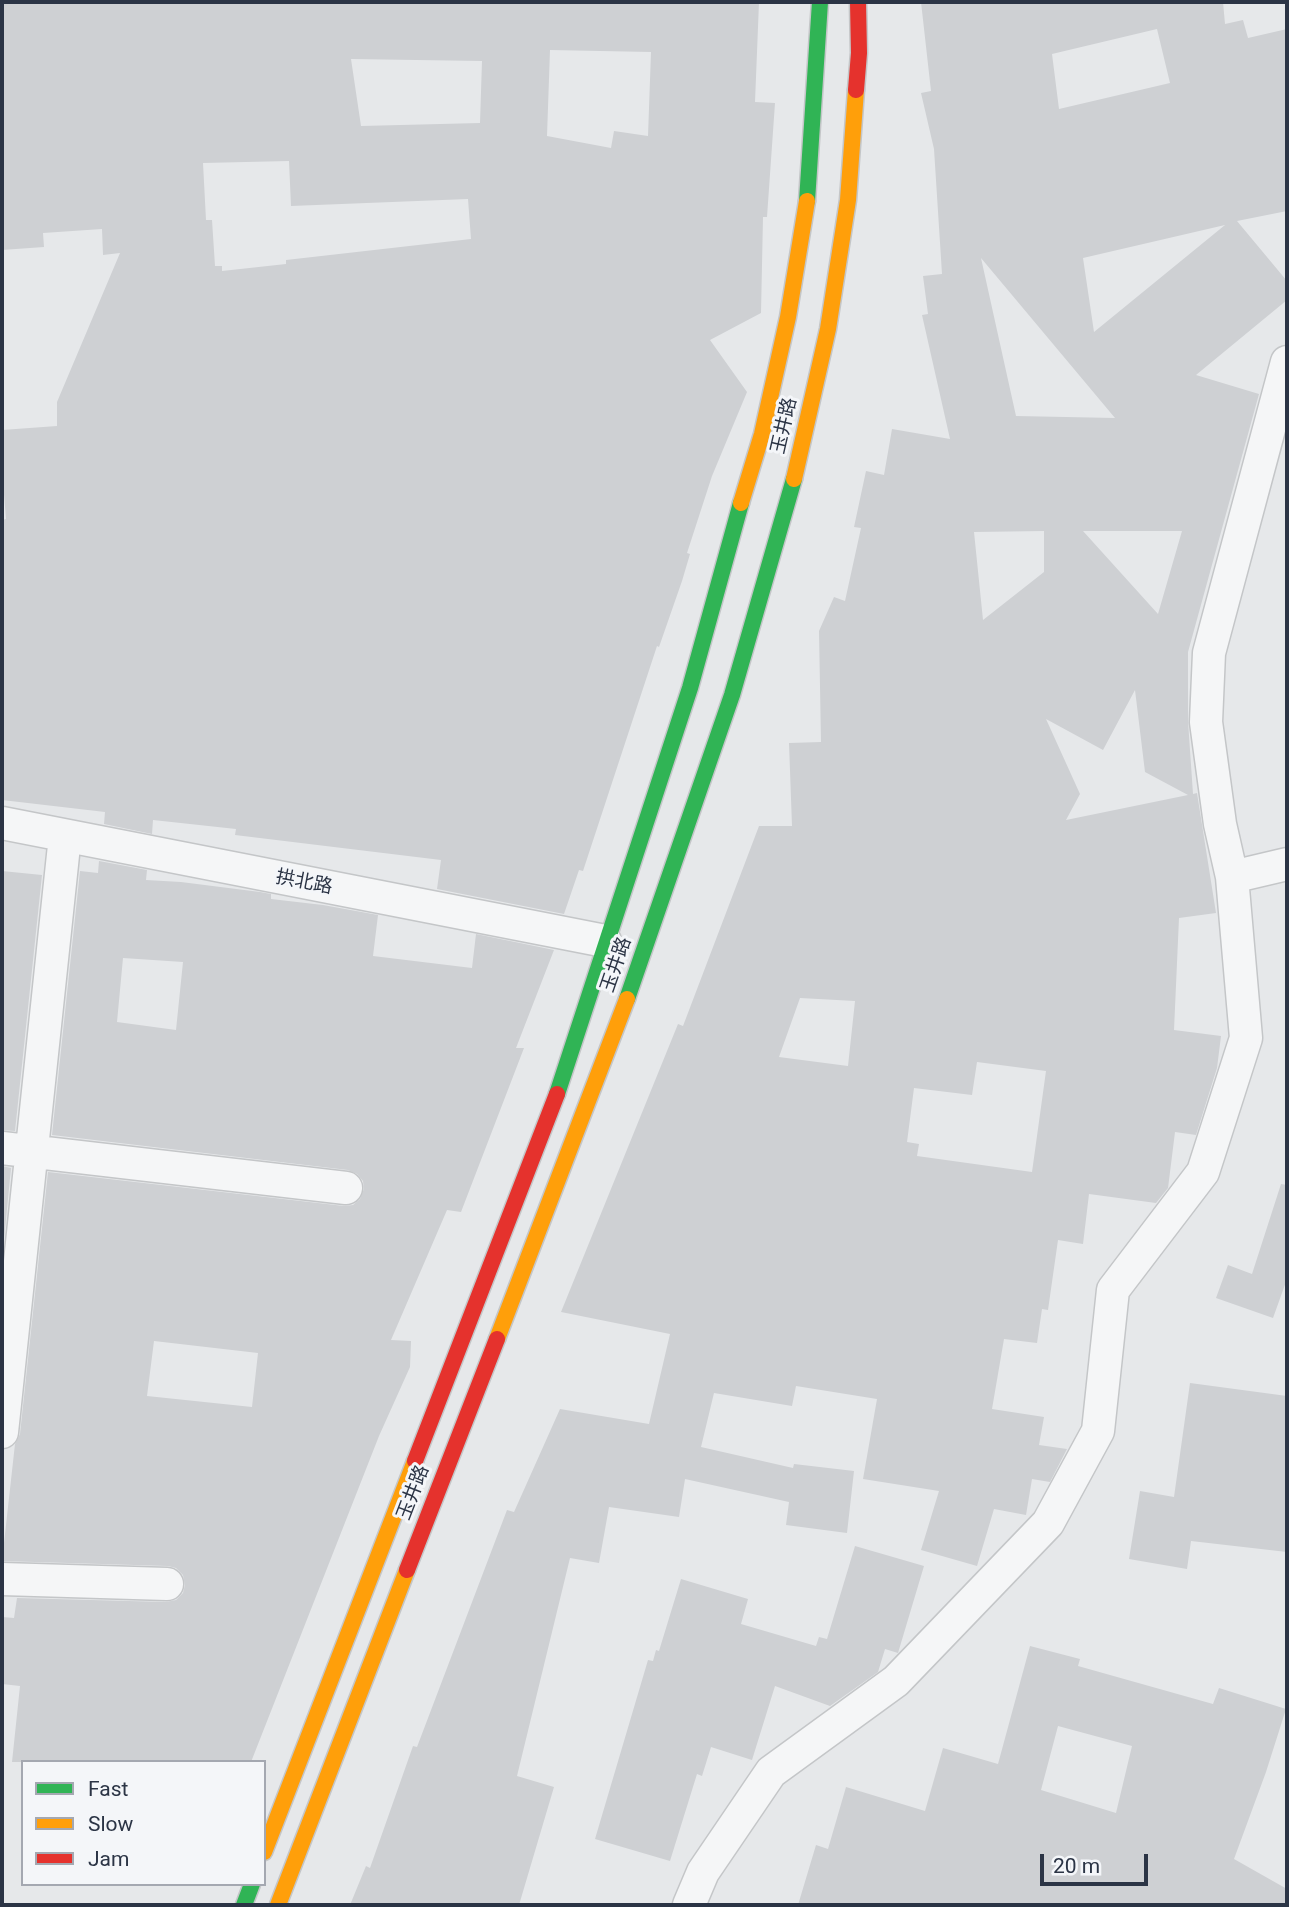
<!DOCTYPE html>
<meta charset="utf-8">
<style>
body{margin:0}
#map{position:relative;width:1289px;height:1907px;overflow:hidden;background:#e6e8ea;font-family:Roboto,sans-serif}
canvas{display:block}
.frame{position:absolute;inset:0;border:4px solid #2b3445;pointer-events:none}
.legend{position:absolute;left:21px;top:1760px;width:245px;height:126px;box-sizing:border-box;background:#f4f6f9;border:2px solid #a4a8b1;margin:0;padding:9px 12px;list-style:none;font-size:21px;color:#2b3445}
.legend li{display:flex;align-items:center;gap:14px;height:35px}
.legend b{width:35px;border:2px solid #a4a8b1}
.scale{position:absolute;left:1040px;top:1854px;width:108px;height:32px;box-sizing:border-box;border:4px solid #2b3445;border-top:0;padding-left:9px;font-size:21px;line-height:24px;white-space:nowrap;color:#2b3445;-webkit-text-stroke:5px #f4f6f9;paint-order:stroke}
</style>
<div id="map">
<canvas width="1289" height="1907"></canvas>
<div class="frame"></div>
<ul class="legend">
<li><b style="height:9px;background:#30b455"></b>Fast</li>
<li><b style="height:9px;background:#ff9f0a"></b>Slow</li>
<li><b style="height:9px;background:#e5322d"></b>Jam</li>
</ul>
<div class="scale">20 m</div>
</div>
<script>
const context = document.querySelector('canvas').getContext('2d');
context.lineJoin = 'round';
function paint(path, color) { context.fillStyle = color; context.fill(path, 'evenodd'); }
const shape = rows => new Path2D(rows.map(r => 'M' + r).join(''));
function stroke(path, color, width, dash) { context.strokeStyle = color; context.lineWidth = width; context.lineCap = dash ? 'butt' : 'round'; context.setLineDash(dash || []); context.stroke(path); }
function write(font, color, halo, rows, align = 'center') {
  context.font = font + ' Roboto,"Noto Sans SC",sans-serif'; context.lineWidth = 6; context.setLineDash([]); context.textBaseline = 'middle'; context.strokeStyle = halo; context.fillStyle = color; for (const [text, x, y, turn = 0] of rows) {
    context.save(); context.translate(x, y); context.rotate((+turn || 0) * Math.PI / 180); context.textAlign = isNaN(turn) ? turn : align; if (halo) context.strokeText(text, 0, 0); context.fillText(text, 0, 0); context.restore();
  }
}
const building = shape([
 [2,2,759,2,755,102,775,103,767,217,763,217,761,313,710,340,747,392,712,476,687,553,690,554,682,581,659,647,657,646,583,871,579,870,564,914,437,889,441,860,235,835,236,829,153,820,152,834,104,824,105,812,2,800,2,520,6,519,2,470,2,430,57,426,57,402,120,253,103,255,102,229,43,233,44,247,2,250],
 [550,50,651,52,648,136,614,131,611,148,547,136],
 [351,59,482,61,480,123,361,126],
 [289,161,291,206,468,199,471,239,286,260,286,264,222,271,222,266,215,266,212,220,206,220,203,163],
 [921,2,1223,2,1225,24,1243,20,1248,38,1287,29,1287,211,1237,221,1287,281,1287,300,1196,375,1259,394,1188,652,1188,721,1193,794,1197,793,1216,913,1179,918,1174,1030,1221,1036,1217,1068,1196,1135,1175,1132,1168,1188,1156,1203,1089,1194,1083,1244,1058,1240,1048,1310,1042,1309,1037,1343,1004,1339,992,1409,1044,1417,1039,1445,1067,1449,1050,1482,1032,1479,1026,1515,994,1509,977,1566,921,1550,939,1491,863,1479,877,1399,796,1386,792,1406,714,1393,701,1447,793,1468,794,1464,854,1471,847,1533,786,1525,789,1502,685,1479,679,1517,609,1507,599,1563,570,1558,517,1776,554,1787,519,1905,350,1905,366,1866,370,1868,413,1746,417,1747,507,1510,514,1512,560,1409,649,1424,670,1334,561,1312,678,1024,683,1026,759,826,792,826,789,743,821,742,819,631,834,597,845,601,861,528,854,527,866,471,884,475,892,429,950,439,922,315,928,314,923,276,942,274,934,149,921,93,931,91],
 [1157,29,1170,83,1059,109,1052,54],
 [1225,225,1094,332,1083,258],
 [981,258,1115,418,1016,416],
 [1044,531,1044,572,983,620,974,532],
 [1083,531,1182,531,1158,614],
 [1135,690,1145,772,1188,795,1066,820,1080,794,1046,719,1103,750],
 [800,998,855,1001,848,1066,779,1057],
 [977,1062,1046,1071,1032,1172,917,1156,919,1144,907,1142,914,1088,972,1095],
 [99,861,147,870,146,880,181,882,260,892,271,894,271,899,323,905,378,915,373,956,472,968,476,934,554,950,516,1048,524,1048,461,1212,447,1210,391,1340,411,1341,410,1367,379,1436,251,1762,12,1762,20,1686,2,1684,2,1617,14,1618,17,1598,166,1602,176,1600,183,1593,185,1585,183,1575,176,1568,168,1566,2,1561,15,1444,20,1434,48,1172,344,1206,353,1205,360,1199,364,1189,363,1181,357,1174,348,1170,52,1135,80,871,98,873],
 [123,958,183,962,176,1030,117,1022],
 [154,1341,258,1353,252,1407,147,1396],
 [2,871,42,875,15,1131,2,1130],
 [2,1166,11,1168,2,1260],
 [1281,1184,1287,1185,1287,1279,1273,1318,1216,1298,1228,1265,1252,1274],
 [1190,1383,1287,1396,1287,1552,1191,1541,1187,1569,1129,1559,1140,1491,1174,1497],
 [855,1546,924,1566,898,1653,885,1649,878,1672,830,1706,775,1686,752,1760,711,1747,702,1776,697,1774,670,1861,595,1839,648,1660,653,1661,656,1650,659,1651,681,1579,748,1599,741,1624,816,1646,819,1637,827,1639],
 [1030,1646,1080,1659,1078,1666,1213,1704,1219,1688,1286,1709,1266,1772,1234,1859,1287,1889,1287,1905,798,1905,816,1845,828,1849,846,1787,925,1811,943,1748,998,1764],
 [1058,1726,1132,1746,1116,1813,1041,1790]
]);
const street = shape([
 [1287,362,1209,653,1206,722,1220,824,1232,877,1287,864],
 [2,823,605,941],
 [2,1148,346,1188],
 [2,1432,65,836],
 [2,1579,167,1584],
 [689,1905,703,1872,771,1772,896,1681,1048,1523,1098,1431,1113,1290,1203,1172,1246,1038,1232,877]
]);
const fast = shape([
 [807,201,820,2],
 [627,999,732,695,794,479],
 [557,1094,690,688,741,503],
 [244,1905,252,1884]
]);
const slow = shape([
 [794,479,828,329,848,200,856,90],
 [741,503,762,434,788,317,807,201],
 [497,1339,627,999],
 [264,1852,415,1461],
 [278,1905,407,1570]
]);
const jam = shape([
 [856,90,859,53,858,2],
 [415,1461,557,1094],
 [407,1570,497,1339]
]);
const streetNames = [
 ["玉井路",785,426,-77],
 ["拱北路",304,883,11],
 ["玉井路",617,965,-71],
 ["玉井路",414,1493,-69]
];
paint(building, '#ced0d3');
stroke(street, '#c4c6c8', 35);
stroke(fast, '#c4c6c8', 19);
stroke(slow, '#c4c6c8', 19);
stroke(jam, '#c4c6c8', 19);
stroke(street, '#f5f6f7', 32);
stroke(fast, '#30b455', 16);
stroke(slow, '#ff9f0a', 16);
stroke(jam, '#e5322d', 16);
write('19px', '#2b3445', '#f4f6f9', streetNames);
</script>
